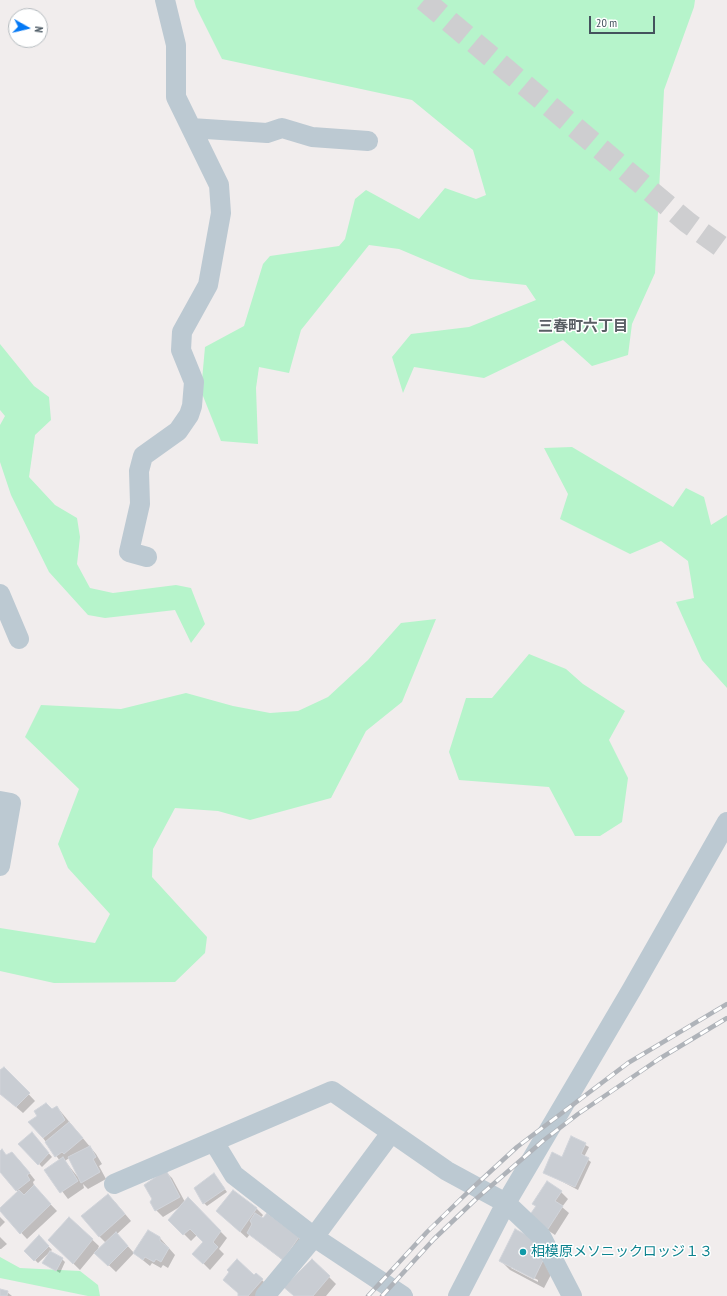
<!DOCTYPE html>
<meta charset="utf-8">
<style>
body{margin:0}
#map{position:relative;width:727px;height:1296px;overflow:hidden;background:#f1eded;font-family:"PT Sans Narrow",sans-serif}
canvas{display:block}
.north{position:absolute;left:8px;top:8px;width:40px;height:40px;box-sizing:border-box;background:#fff;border:1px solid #b4babe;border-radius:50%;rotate:98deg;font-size:11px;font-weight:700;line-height:16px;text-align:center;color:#44525d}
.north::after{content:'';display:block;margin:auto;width:14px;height:18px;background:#0378f5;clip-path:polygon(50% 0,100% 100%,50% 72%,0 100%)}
.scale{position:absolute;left:589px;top:16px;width:66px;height:18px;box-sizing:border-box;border:2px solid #44525d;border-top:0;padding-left:5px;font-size:12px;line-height:14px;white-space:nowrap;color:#44525d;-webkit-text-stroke:3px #fff;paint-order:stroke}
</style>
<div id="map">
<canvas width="727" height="1296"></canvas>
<div class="north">N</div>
<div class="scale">20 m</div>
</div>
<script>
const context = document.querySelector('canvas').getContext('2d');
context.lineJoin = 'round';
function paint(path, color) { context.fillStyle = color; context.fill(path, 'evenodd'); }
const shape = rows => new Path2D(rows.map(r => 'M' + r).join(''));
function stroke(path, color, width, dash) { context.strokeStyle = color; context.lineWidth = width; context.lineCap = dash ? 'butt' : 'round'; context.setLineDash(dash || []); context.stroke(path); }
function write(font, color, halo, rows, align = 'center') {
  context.font = font + ' "PT Sans Narrow","Noto Sans JP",sans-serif'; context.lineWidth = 3; context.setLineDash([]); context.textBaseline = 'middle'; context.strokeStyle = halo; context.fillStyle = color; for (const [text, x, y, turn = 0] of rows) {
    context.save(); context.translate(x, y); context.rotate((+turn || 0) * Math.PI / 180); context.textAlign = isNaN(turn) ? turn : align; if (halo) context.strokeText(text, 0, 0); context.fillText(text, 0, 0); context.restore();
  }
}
const green = shape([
 [194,0,695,0,694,7,664,90,655,273,632,324,628,355,592,366,563,340,484,378,414,367,403,393,392,357,411,334,469,327,536,300,526,285,470,279,399,249,369,245,301,330,289,373,259,367,256,388,258,444,221,441,201,391,205,347,244,326,263,264,270,256,339,246,345,239,355,199,366,190,419,219,445,188,476,199,486,195,473,150,412,100,222,59,196,7],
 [0,344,34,386,49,397,51,420,35,435,29,477,55,505,77,518,80,537,77,564,90,588,113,593,176,585,191,588,205,624,191,643,175,610,105,618,88,615,49,572,11,495,0,462,0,425,5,416,0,410],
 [572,447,673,507,686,488,704,497,711,525,727,515,727,688,702,660,676,602,694,598,688,561,661,541,630,554,560,519,568,494,544,448],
 [436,619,402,702,366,731,331,798,250,820,218,811,175,808,153,849,152,877,207,937,205,953,175,982,54,983,0,971,0,928,95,943,110,914,68,868,58,844,79,789,25,737,41,705,121,709,186,693,233,706,270,713,298,711,328,697,368,660,401,623],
 [529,654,566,669,583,684,625,711,609,740,628,778,622,822,600,836,575,836,549,787,459,780,449,752,466,698,492,698],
 [0,1257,20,1268,80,1271,98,1285,100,1296,88,1296,0,1278]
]);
const shadow = shape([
 [4,1068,35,1101,23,1113,0,1093,0,1071],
 [57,1107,96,1154,102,1164,99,1166,106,1179,88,1189,83,1184,84,1188,68,1199,46,1170,60,1161,43,1138,52,1110],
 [69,1158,78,1176,77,1176,65,1161],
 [35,1137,52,1157,42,1167,20,1144],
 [572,1138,589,1147,584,1157,591,1162,578,1190,544,1172,562,1158],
 [2,1150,7,1156,12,1153,19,1160,35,1180,33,1182,35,1188,57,1211,27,1239,0,1210,18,1192,0,1171,0,1153],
 [166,1172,172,1178,185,1202,188,1199,227,1238,219,1249,224,1254,210,1270,200,1260,204,1242,197,1235,191,1241,176,1226,181,1206,163,1217,156,1210],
 [217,1178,227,1192,207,1206,204,1203],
 [233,1191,257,1209,263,1215,261,1218,299,1238,305,1244,290,1266,250,1234,247,1238,217,1211],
 [561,1192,568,1199,562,1207,569,1213,555,1235,537,1223,537,1207,533,1204],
 [115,1202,131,1221,117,1234,134,1253,160,1238,175,1255,168,1268,163,1265,161,1268,152,1263,150,1266,134,1253,116,1272,95,1252,80,1270,49,1240,69,1218,99,1246,97,1251,106,1243,99,1236],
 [0,1217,5,1222,0,1227],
 [516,1230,556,1265,544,1288,510,1270,500,1260],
 [511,1266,538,1280,538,1282,511,1268],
 [39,1236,52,1250,38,1263,26,1251],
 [0,1237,7,1244,1,1249,0,1249],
 [62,1259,65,1262,60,1273,43,1263],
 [312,1260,336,1284,326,1296,295,1296,292,1280],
 [256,1274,269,1287,261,1296,241,1296],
 [0,1290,7,1292,12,1296,0,1296]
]);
const building = shape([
 [4,1067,30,1093,16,1107,0,1094,0,1070,4,1067],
 [46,1103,52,1109,57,1106,65,1120,43,1138,28,1122,37,1116,34,1111,46,1103],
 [69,1122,83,1138,64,1154,62,1152,55,1157,45,1142,69,1122],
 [32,1132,49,1153,38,1165,18,1144,32,1132],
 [571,1136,586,1143,581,1154,589,1158,575,1187,543,1173,552,1152,562,1157,571,1136],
 [90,1146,96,1157,93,1159,100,1172,81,1183,68,1157,90,1146],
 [2,1149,6,1155,12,1152,30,1173,27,1175,30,1180,16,1191,0,1172,0,1151,2,1149],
 [63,1157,78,1181,60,1193,44,1170,63,1157],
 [166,1170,180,1197,155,1211,150,1202,152,1199,144,1185,166,1170],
 [214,1173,225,1189,203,1204,194,1188,214,1173],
 [547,1181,562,1191,555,1201,563,1206,548,1229,529,1216,536,1206,532,1204,547,1181],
 [34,1185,51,1204,20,1234,0,1211,0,1208,19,1190,24,1195,34,1185],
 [233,1190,257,1208,240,1232,216,1211,233,1190],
 [108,1194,125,1214,99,1237,81,1216,108,1194],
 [188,1197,221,1231,213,1242,218,1247,203,1264,192,1254,203,1242,190,1229,183,1235,168,1220,188,1197],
 [255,1213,263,1218,267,1213,299,1237,283,1260,247,1233,252,1224,250,1221,255,1213],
 [69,1217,93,1239,73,1264,48,1240,69,1217],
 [515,1229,542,1243,546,1254,534,1279,499,1261,515,1229],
 [148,1230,160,1237,160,1241,169,1248,161,1262,156,1259,154,1262,145,1257,143,1260,133,1253,148,1230],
 [116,1232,128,1246,108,1266,94,1253,116,1232],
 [39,1235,49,1246,34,1261,24,1251,39,1235],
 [50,1251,63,1258,56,1271,42,1263,50,1251],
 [237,1259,254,1275,256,1273,263,1279,248,1296,238,1296,238,1293,223,1280,229,1272,227,1270,237,1259],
 [312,1259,330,1276,313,1296,294,1296,280,1284,292,1279,312,1259],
 [0,1289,8,1291,7,1296,0,1296,0,1289]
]);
const secondaryTunnel = shape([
 [424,0,687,222,727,251]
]);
const street = shape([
 [191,128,267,133,282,128,312,137,368,141],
 [147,557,129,552,140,504,139,471,143,456,178,431,189,415,192,406,194,382,181,350,182,332,208,285,221,213,219,185,176,97,176,45,165,0],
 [0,594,19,639],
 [0,801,11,803,0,866],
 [214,1142,234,1175,314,1237,403,1296],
 [114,1184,332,1091,447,1171,506,1203,541,1236,572,1296],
 [265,1296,314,1237,391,1133],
 [458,1296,506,1203,632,989,727,822]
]);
const rail = shape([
 [368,1296,427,1232,467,1193,517,1147,628,1063,727,1004],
 [382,1296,434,1239,476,1199,544,1140,578,1114,659,1059,727,1018]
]);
const markers = [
 [523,1252,4,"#0f9aa8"]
];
const cultureNames = [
 ["相模原メソニックロッジ１３",531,1252]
];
const neighbourhoodNames = [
 ["三春町六丁目",583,327]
];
paint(green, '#b6f4cb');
paint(shadow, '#0003');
paint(building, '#c9cdd3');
stroke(building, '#d1d4da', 1);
stroke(secondaryTunnel, '#ceced0', 22, [22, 11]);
stroke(street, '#bcc9d2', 20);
stroke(rail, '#afb3b9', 4.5);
stroke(rail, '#fff', 3, [9]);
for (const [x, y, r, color] of markers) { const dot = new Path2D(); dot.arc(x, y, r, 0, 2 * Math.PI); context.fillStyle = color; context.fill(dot); stroke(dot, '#fff', 1.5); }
write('14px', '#0d838f', '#fff', cultureNames, 'left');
write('bold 15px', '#595e64', '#fff', neighbourhoodNames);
</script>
